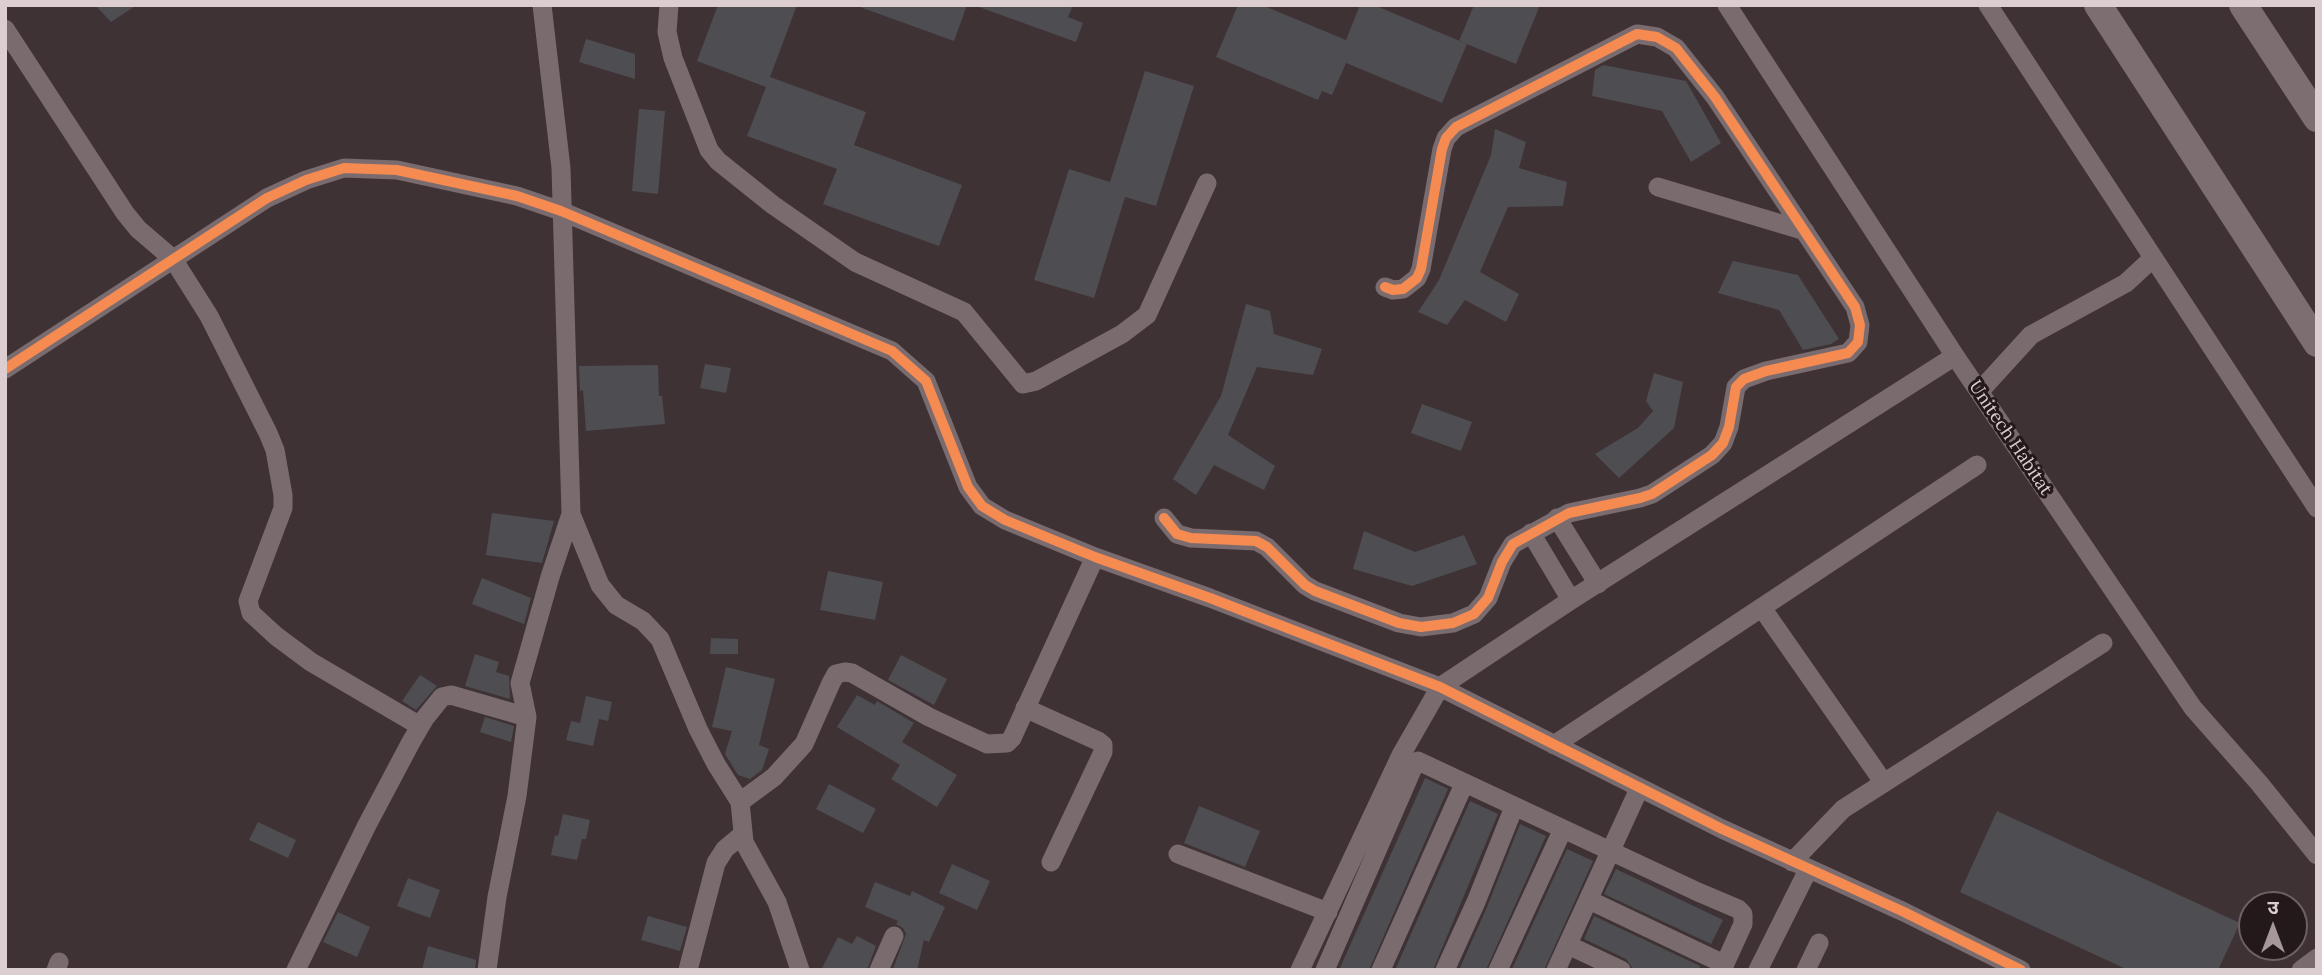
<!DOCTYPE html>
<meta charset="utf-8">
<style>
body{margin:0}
#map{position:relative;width:2322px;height:975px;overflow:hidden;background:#3e3235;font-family:Lora,"Noto Sans Devanagari",serif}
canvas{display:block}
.frame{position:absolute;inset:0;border:7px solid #dccdd0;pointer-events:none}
.north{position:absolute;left:2238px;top:891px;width:70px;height:70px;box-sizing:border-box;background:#23191b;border:2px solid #6d6163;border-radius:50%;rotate:0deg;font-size:19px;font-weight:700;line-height:28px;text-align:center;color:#dccdd0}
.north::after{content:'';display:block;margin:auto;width:24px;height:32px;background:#a5979a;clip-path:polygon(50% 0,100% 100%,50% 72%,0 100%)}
</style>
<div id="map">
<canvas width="2322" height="975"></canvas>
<div class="frame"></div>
<div class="north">उ</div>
</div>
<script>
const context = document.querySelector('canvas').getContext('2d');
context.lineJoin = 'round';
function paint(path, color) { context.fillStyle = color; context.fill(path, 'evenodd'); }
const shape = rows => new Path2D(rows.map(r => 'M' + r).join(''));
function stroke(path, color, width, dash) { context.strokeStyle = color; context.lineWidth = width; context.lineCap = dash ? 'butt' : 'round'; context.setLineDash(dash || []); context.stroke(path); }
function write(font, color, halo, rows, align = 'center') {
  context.font = font + ' Lora,serif'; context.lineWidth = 6; context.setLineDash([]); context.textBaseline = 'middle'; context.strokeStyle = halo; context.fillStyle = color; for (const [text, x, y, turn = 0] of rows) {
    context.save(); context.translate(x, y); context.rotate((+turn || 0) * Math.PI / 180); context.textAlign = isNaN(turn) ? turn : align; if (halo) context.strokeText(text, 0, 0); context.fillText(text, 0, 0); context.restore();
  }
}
const building = shape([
 [95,5,137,5,111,22],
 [718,5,797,5,770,77,866,112,854,145,962,185,939,246,823,204,837,169,747,136,766,87,697,61],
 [861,5,967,5,954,41,860,7],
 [980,5,1073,5,1068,17,1083,23,1076,42,979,7],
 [1238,5,1262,5,1346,40,1360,5,1374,5,1467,44,1442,103,1346,63,1332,95,1322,91,1318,100,1216,57],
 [1474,5,1540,5,1516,64,1459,41],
 [586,39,635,54,635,79,579,62],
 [1603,65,1686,81,1721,143,1691,162,1662,111,1592,96,1595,70],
 [1145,71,1194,86,1156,206,1125,197,1094,298,1034,280,1069,169,1110,182],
 [639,109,665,111,658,194,632,191],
 [1495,129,1526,142,1519,168,1567,182,1563,206,1508,207,1480,272,1519,294,1506,322,1465,300,1447,325,1418,312,1439,280,1491,155],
 [1733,261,1798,275,1839,339,1831,344,1803,350,1779,310,1718,293],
 [1246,304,1270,311,1274,334,1322,349,1313,375,1257,367,1228,435,1275,466,1264,490,1214,465,1196,495,1173,479,1221,396],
 [705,364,731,368,726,393,700,388],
 [658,365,659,396,662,396,665,424,586,431,583,390,580,391,579,366],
 [1654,373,1683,382,1674,428,1619,478,1595,454,1638,428,1653,411,1646,401],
 [1422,404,1472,422,1461,451,1411,433],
 [492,513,554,521,542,563,486,555],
 [1364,531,1415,552,1464,535,1477,564,1412,586,1353,569],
 [828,571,883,582,875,620,820,610],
 [482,578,531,598,524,624,472,604],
 [711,638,738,639,738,654,710,654],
 [475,654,499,662,496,672,509,676,510,699,465,686],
 [901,655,947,679,934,705,888,680],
 [726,667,775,679,759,745,769,749,762,770,750,779,738,775,725,754,732,731,712,727],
 [420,675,437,686,416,710,402,701],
 [857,695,875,705,877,701,914,723,902,742,957,775,937,807,891,779,900,765,837,727],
 [586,696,612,702,608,721,599,719,593,746,566,740,571,721,580,723],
 [485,717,514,726,511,742,480,732],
 [1425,778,1448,789,1369,970,1339,970],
 [829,784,876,809,863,833,816,809],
 [1470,801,1498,814,1433,970,1395,970],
 [1199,806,1260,831,1245,867,1184,843],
 [1997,811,2240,923,2218,970,2128,970,1960,892],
 [563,814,590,820,586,839,582,839,577,860,551,855,555,835,558,836],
 [258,822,296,840,288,858,249,840],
 [1520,824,1546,836,1486,970,1459,970,1487,907],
 [1567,849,1593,861,1544,970,1512,969],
 [952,864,990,881,977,910,939,893],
 [1616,869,1723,920,1711,944,1604,894],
 [408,878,440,890,430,918,397,906],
 [875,882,910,896,912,891,945,907,929,942,924,940,917,970,893,969,906,934,903,928,896,924,898,921,865,907],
 [338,912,370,927,357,957,323,942],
 [648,916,687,927,680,951,641,940],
 [1594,916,1700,966,1699,970,1633,969,1626,959,1584,939],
 [857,936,876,946,867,970,821,970,838,937,852,944],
 [428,946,476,960,475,970,422,970]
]);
const minor = shape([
 [542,5,561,168,571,514,600,585,616,605,643,621,660,639,698,729,716,764,740,802,744,842,777,902,800,970],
 [669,5,667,32,673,58,709,150,718,161,773,205,855,262,964,312,1023,384,1036,381,1122,334,1147,315,1207,183],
 [1727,5,1955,356,2193,708,2259,783,2317,855],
 [1988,5,2317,508],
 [5,29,125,213,138,229,173,259,209,316,268,433,275,450,283,495,283,508,248,601,251,613,276,636,311,662,420,726],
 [1658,187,1805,231],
 [5,369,267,198,306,180,344,168,397,170,517,196,561,211,892,351,926,381,968,487,982,506,1005,520,1095,557,1210,598,1440,687,1722,829,1904,912,2021,970],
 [1979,392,2031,335,2126,283,2153,258],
 [1164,518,1177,534,1191,538,1256,541,1267,547,1305,585,1315,591,1399,623,1421,627,1453,623,1474,614,1488,598,1502,562,1513,544,1569,513,1640,498,1652,494,1712,455,1723,443,1729,427,1736,387,1744,379,1766,371,1848,353,1858,342,1860,325,1855,307,1715,97,1676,48,1657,37,1637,34,1456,127,1446,138,1442,149,1421,269,1417,278,1403,289,1393,290,1385,287],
 [1557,518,1598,584],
 [1531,533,1571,600],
 [1762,608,1884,783],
 [1025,708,1098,741,1103,745,1103,752,1051,862],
 [1554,745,1977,465],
 [740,802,774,777,804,744,831,683,836,674,845,672,852,673,929,717,987,744,1007,743,1012,738,1095,557],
 [1178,854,1328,912],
 [1792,862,1843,809,2103,643],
 [1589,900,1724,964],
 [1568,945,1621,970],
 [56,970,59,962],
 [296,970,367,825,411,742,425,718,442,697,451,695,527,717],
 [487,970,497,897,517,796,527,717,520,683,550,577,571,514],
 [688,970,716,863,725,849,743,834],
 [879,970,894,936],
 [1300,970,1401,755,1440,687,1571,600,1955,356],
 [1325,970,1415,763,1418,761,1698,892,1738,909,1743,914,1743,924,1722,970],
 [1381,970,1464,784],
 [1445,970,1476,902,1514,807],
 [1498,970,1563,829],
 [1556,970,1639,789],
 [1758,970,1808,870],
 [1806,970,1819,943],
 [2301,970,2317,958]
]);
const secondary = shape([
 [2098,5,2317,343],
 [2243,5,2317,118]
]);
const cycleway = shape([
 [5,369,267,198,306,180,344,168,397,170,517,196,561,211,892,351,926,381,968,487,982,506,1005,520,1095,557,1210,598,1440,687,1722,829,1904,912,2021,970],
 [1164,518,1177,534,1191,538,1256,541,1267,547,1305,585,1315,591,1399,623,1421,627,1453,623,1474,614,1488,598,1502,562,1513,544,1569,513,1640,498,1652,494,1712,455,1723,443,1729,427,1736,387,1744,379,1766,371,1848,353,1858,342,1860,325,1855,307,1715,97,1676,48,1657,37,1637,34,1456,127,1446,138,1442,149,1421,269,1417,278,1403,289,1393,290,1385,287]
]);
const streetNames = [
 ["Unitech Habitat",2010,438,56]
];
paint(building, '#4e4d51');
stroke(minor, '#7a6b6f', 19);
stroke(secondary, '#7d6e71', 28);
stroke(cycleway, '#f68b52', 10);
write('18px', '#dccdd0', '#23191b', streetNames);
</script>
